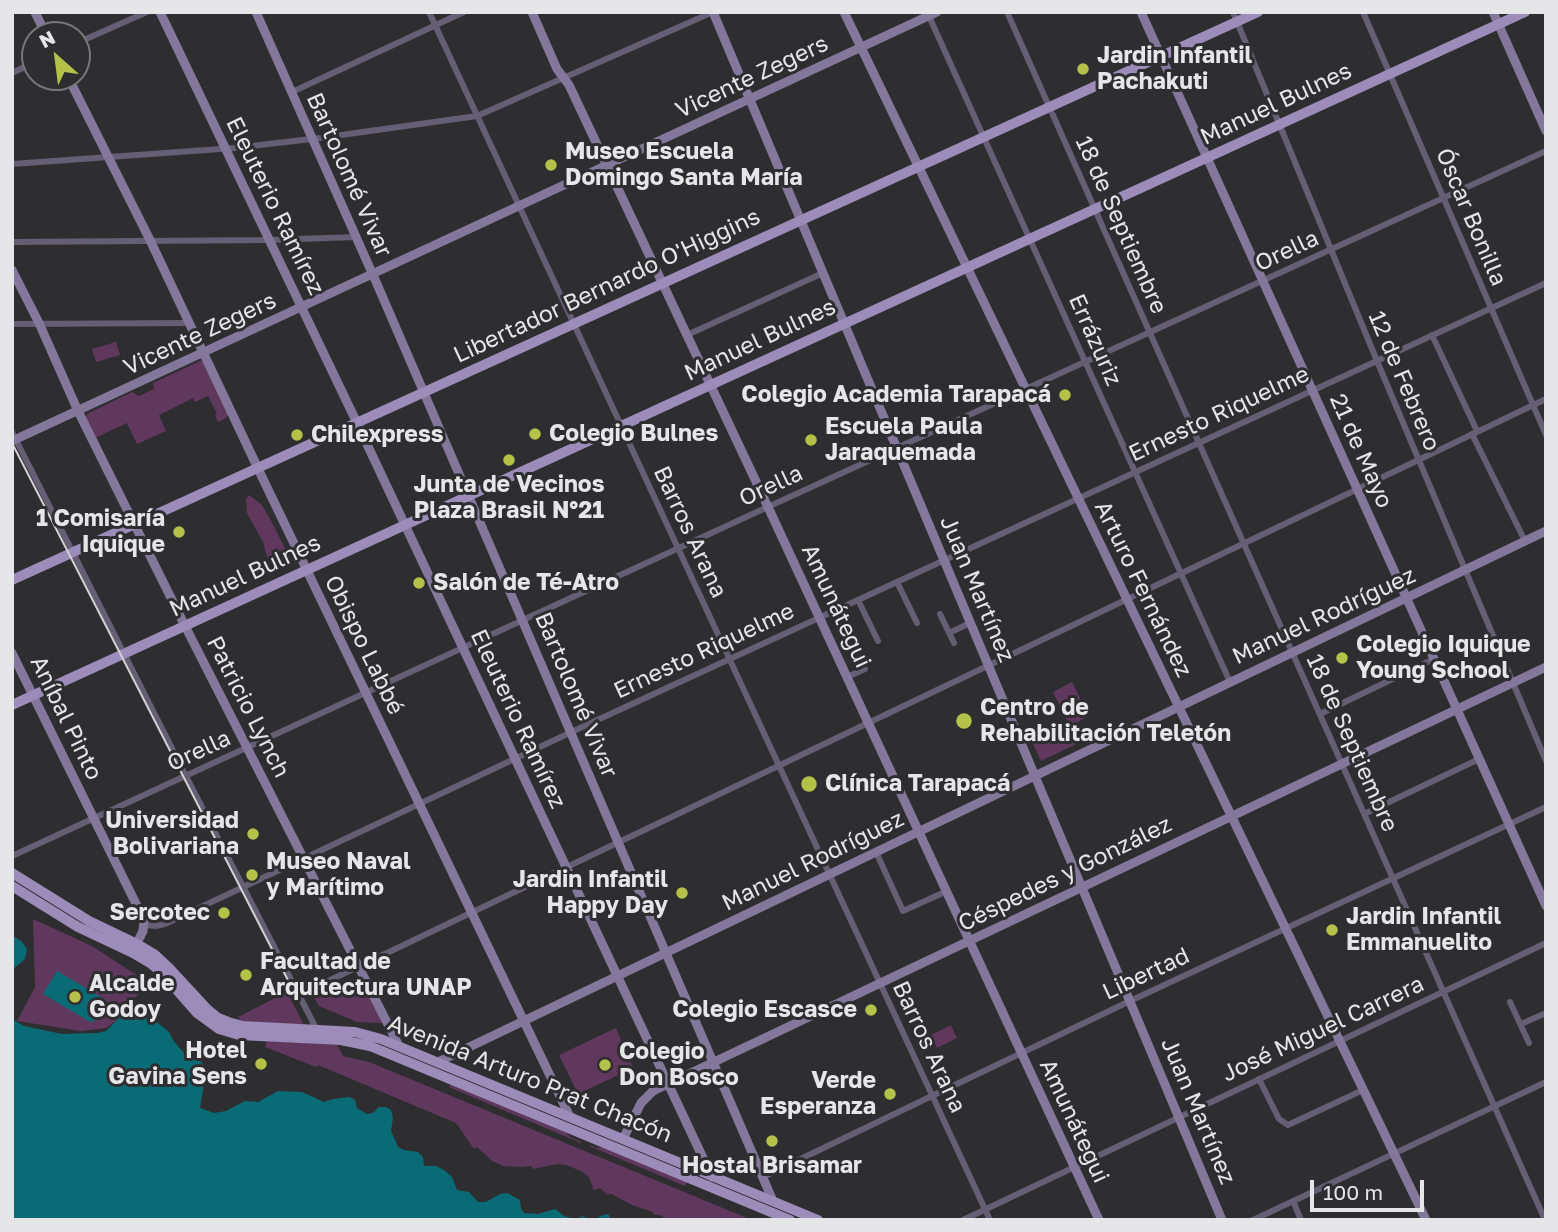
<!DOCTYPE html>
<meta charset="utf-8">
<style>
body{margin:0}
#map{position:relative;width:1558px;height:1232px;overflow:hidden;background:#2e2e31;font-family:"Golos Text",sans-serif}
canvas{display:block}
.frame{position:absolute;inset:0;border:14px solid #e6e6e8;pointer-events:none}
.north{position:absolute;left:21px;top:21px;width:70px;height:70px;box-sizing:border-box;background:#2e2e31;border:2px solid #78787a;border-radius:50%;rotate:332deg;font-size:19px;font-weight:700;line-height:28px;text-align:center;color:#e6e6e8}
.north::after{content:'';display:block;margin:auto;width:24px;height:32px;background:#b5c24a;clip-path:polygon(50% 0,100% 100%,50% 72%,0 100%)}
.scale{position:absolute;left:1310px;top:1180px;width:114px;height:32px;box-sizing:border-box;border:4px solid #e6e6e8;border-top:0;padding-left:9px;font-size:21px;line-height:24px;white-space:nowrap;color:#e6e6e8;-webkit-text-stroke:5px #2e2e31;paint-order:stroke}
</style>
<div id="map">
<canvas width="1558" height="1232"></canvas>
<div class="frame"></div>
<div class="north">N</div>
<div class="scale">100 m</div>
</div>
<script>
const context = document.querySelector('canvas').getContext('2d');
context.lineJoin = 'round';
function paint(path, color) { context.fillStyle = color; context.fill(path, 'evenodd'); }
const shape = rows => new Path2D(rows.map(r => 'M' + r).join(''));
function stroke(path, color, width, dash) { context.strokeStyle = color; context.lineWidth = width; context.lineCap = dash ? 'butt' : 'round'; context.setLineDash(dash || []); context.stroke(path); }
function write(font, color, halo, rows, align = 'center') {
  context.font = font + ' "Golos Text",sans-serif'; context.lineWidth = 6; context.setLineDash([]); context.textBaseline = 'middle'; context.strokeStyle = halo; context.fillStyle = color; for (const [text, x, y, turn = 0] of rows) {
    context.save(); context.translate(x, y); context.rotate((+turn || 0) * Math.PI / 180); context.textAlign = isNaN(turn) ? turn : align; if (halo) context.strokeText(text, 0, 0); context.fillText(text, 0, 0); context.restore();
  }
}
const green = shape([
 [116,342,120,355,96,362,92,349],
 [200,361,204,361,230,412,226,418,218,422,215,415,217,414,208,396,195,402,193,398,159,415,166,431,137,444,127,423,95,438,86,419,87,414,132,392,139,396,154,389,153,383],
 [249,495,261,504,269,517,289,556,286,560,285,560,278,556,269,558,267,557,263,542,247,513,246,499],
 [1072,682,1089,716,1070,726,1053,692],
 [1066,723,1076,744,1041,761,1031,740],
 [33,919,92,946,147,982,122,1016,106,1028,81,1031,17,1021,35,987],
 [360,977,382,1020,381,1023,357,1022,319,1006,312,994],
 [287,992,304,1025,242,1021,238,1017],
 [951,1025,957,1038,937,1048,931,1035],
 [616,1028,633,1068,578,1094,559,1055],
 [267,1041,337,1045,343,1056,369,1062,752,1220,705,1220,695,1218,664,1220,663,1216,653,1214,653,1212,632,1205,610,1193,608,1195,600,1188,594,1190,589,1177,581,1171,566,1165,557,1164,533,1169,531,1166,521,1167,503,1166,491,1160,477,1147,474,1149,456,1123,318,1065,316,1067,265,1047],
 [451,1083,566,1132,570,1137,582,1142,581,1143,449,1087],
 [590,1145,597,1148,603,1147,687,1182,685,1186,589,1146]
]);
const water = shape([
 [12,935,22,942,27,949,25,959,12,970],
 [57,971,106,1000,92,1023,43,994],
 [138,1008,142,1010,169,1032,173,1040,182,1051,201,1062,214,1077,204,1084,200,1108,214,1113,226,1111,245,1101,258,1102,278,1091,302,1092,324,1102,333,1099,350,1097,355,1100,357,1108,367,1114,373,1113,379,1107,386,1107,391,1110,393,1118,391,1131,398,1147,404,1150,418,1152,423,1157,424,1166,436,1166,444,1170,452,1177,457,1190,469,1192,478,1202,486,1202,500,1194,507,1193,520,1200,521,1209,524,1213,538,1214,555,1209,564,1216,571,1218,578,1219,582,1216,590,1219,597,1218,606,1214,609,1215,610,1220,12,1220,12,1019,24,1026,62,1034,97,1033,106,1031,128,1009]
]);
const street = shape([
 [429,12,990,1220],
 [1007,12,1545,1220],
 [1233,12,1377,361,1546,761],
 [1363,12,1546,435],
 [928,14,1230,682],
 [77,43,147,12],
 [12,73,35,62],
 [292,92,464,12],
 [12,164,234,148,320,138,477,116,713,12],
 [12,242,270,240,356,237],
 [12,324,189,323],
 [687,335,823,273],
 [1432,335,1477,431],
 [12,432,186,776,317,1030],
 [1472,434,1525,541],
 [897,582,917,623],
 [858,600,878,641],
 [940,614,954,643],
 [949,633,970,623],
 [847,677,865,669],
 [1320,714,1434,659],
 [1364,814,1479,759],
 [876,852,903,911,947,891],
 [12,856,759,511,1546,151],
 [145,925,156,926,165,924,580,728,1546,283],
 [299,995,1546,399],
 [1510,1002,1529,1043],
 [1521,1024,1546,1013],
 [1259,1079,1279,1119,1288,1125,1363,1090],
 [763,1177,1130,1001,1546,807],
 [1293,1201,1301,1220],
 [963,1220,1546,943],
 [1253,1220,1546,1082]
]);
const secondary = shape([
 [35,12,46,35],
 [160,12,357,423,712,1177],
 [256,12,377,284,773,1201],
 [532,12,557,69,569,85,768,507,1099,1220],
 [713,12,1222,1220],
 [844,12,1426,1220],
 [1141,12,1546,906],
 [1493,12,1546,131],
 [68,77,150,240,262,477,570,1117],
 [12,270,39,323,78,411,182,620,399,1046],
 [12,441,937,12],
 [12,653,144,920,143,931,135,947],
 [438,1062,1546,531],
 [623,1139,641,1103,653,1091,1546,667]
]);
const primary = shape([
 [12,580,1258,12],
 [12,705,1525,12],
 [12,873,89,921,137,944,154,954,169,968,206,1008,218,1018,228,1022,243,1026,355,1032,381,1039,818,1220],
 [12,886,78,927,133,953,150,963,161,972,197,1013,219,1029,239,1035,341,1040,370,1046,790,1220]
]);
const tram = shape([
 [12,443,294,992]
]);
const markers = [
 [1083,69,7,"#b5c24a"],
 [551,165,7,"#b5c24a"],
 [1065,395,7,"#b5c24a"],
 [535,434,7,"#b5c24a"],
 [297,435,7,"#b5c24a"],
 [811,440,7,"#b5c24a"],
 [509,460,7,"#b5c24a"],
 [179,532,7,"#b5c24a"],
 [419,583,7,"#b5c24a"],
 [1342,658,7,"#b5c24a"],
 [964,721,9,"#b5c24a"],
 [809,784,9,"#b5c24a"],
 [253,834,7,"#b5c24a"],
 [252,875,7,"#b5c24a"],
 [682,893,7,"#b5c24a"],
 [224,913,7,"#b5c24a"],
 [1332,930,7,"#b5c24a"],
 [246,975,7,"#b5c24a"],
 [75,997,7,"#b5c24a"],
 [871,1010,7,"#b5c24a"],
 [261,1064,7,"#b5c24a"],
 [605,1065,7,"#b5c24a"],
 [890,1094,7,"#b5c24a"],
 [772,1141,7,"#b5c24a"]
];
const poiNames = [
 ["Jardin Infantil",1097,56],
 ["Pachakuti",1097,82],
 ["Museo Escuela",565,152],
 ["Domingo Santa María",565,178],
 ["Colegio Academia Tarapacá",1051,395,"right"],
 ["Escuela Paula",825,427],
 ["Jaraquemada",825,453],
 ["Colegio Bulnes",549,434],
 ["Chilexpress",311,435],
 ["Junta de Vecinos",509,485,"center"],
 ["Plaza Brasil N°21",509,511,"center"],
 ["1 Comisaría",165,519,"right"],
 ["Iquique",165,545,"right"],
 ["Salón de Té-Atro",433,583],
 ["Colegio Iquique",1356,645],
 ["Young School",1356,671],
 ["Centro de",980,708],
 ["Rehabilitación Teletón",980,734],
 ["Clínica Tarapacá",825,784],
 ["Universidad",239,821,"right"],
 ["Bolivariana",239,847,"right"],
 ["Museo Naval",266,862],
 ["y Marítimo",266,888],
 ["Jardin Infantil",668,880,"right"],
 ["Happy Day",668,906,"right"],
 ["Sercotec",210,913,"right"],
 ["Jardin Infantil",1346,917],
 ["Emmanuelito",1346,943],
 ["Facultad de",260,962],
 ["Arquitectura UNAP",260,988],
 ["Alcalde",89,984],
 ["Godoy",89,1010],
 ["Colegio Escasce",857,1010,"right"],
 ["Hotel",247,1051,"right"],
 ["Gavina Sens",247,1077,"right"],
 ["Colegio",619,1052],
 ["Don Bosco",619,1078],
 ["Verde",876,1081,"right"],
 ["Esperanza",876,1107,"right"],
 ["Hostal Brisamar",772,1166,"center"]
];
const streetNames = [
 ["Vicente Zegers",752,77,-25],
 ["Manuel Bulnes",1276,104,-25],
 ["Bartolomé Vivar",349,175,66],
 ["Eleuterio Ramírez",275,206,64],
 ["Óscar Bonilla",1471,217,67],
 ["18 de Septiembre",1121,225,66],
 ["Orella",1287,251,-25],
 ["Libertador Bernardo O'Higgins",607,286,-25],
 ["Vicente Zegers",200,334,-25],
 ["Manuel Bulnes",760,340,-25],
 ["Errázuriz",1095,340,66],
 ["12 de Febrero",1404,381,67],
 ["Ernesto Riquelme",1219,414,-25],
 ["21 de Mayo",1361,451,66],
 ["Orella",771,486,-25],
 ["Barros Arana",690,532,65],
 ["Manuel Bulnes",245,576,-25],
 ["Juan Martínez",977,589,67],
 ["Arturo Fernández",1143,589,64],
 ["Amunátegui",836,606,65],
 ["Manuel Rodríguez",1324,616,-25],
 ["Obispo Labbé",364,645,64],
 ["Ernesto Riquelme",704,651,-25],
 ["Bartolomé Vivar",576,695,67],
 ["Patricio Lynch",248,707,63],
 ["Aníbal Pinto",66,718,64],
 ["Eleuterio Ramírez",518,719,65],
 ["18 de Septiembre",1352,743,66],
 ["Orella",199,751,-25],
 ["Manuel Rodríguez",813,861,-26],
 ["Céspedes y González",1065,874,-26],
 ["Libertad",1146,974,-25],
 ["José Miguel Carrera",1323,1029,-25],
 ["Barros Arana",929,1047,65],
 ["Avenida Arturo Prat Chacón",530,1079,22],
 ["Juan Martínez",1198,1111,67],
 ["Amunátegui",1074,1121,65]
];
paint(green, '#61385d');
paint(water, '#096b76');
stroke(street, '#655e74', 6);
stroke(secondary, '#83789b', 9);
stroke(primary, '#9b8cb9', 10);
stroke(tram, '#d1d1d3', 2);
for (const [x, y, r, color] of markers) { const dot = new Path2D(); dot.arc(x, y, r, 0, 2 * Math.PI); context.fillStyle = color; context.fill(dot); stroke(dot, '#2e2e31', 2.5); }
write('bold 23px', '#e6e6e8', '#2e2e31', poiNames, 'left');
write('23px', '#e6e6e8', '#2e2e31', streetNames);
</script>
